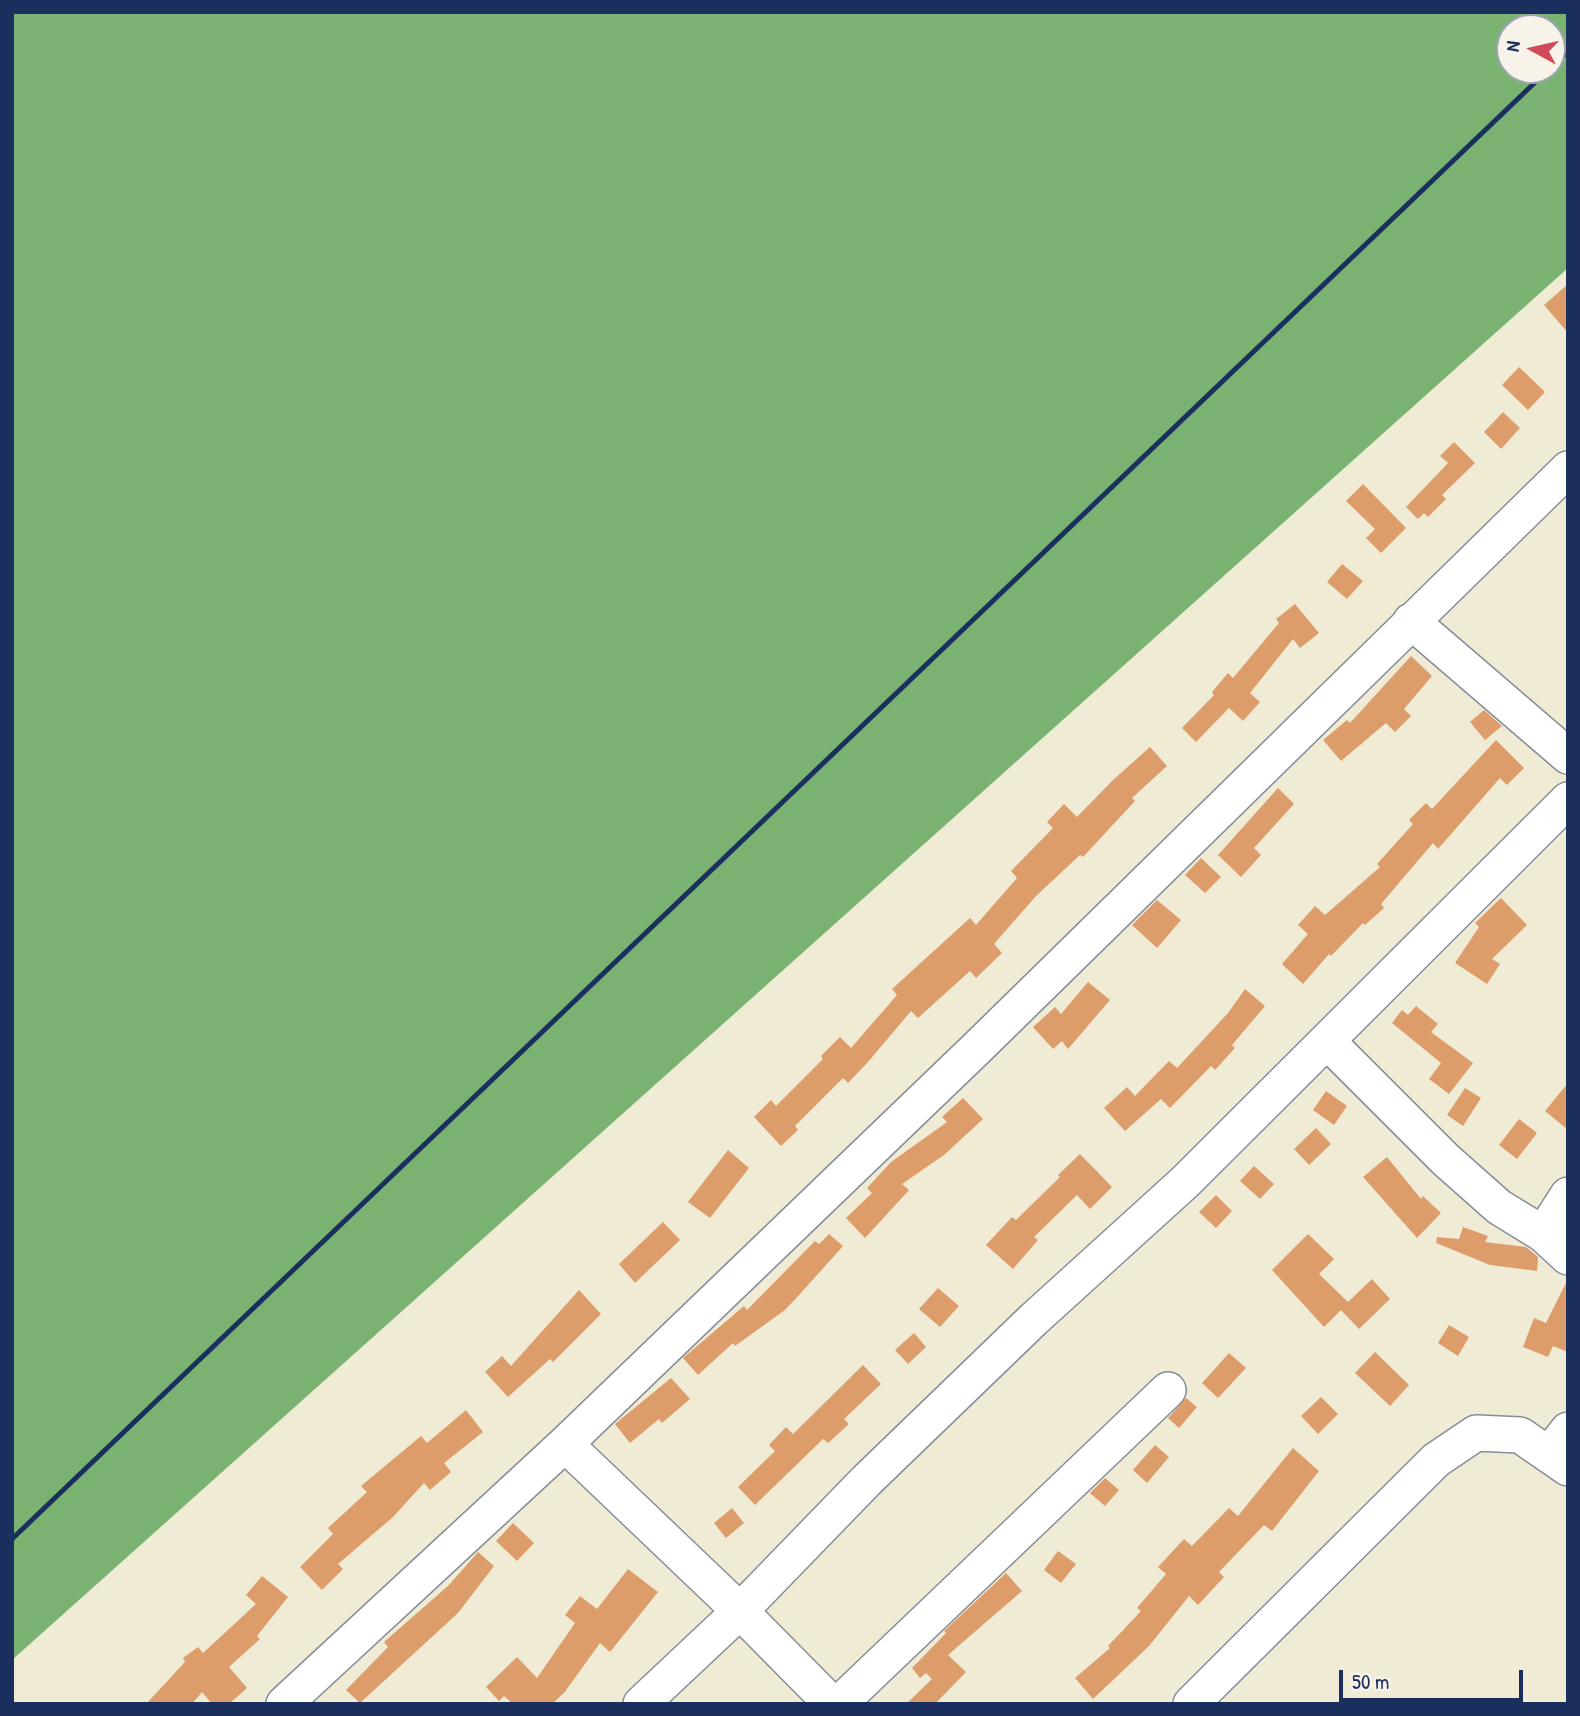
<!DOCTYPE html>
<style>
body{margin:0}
#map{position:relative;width:1580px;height:1716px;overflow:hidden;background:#f0ebd5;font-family:"Patrick Hand",sans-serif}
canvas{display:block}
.frame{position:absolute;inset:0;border:14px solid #1b2f5e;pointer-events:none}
.north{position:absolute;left:1496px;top:14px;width:70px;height:70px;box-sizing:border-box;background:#f7f3e8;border:2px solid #9fa5b1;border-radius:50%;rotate:278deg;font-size:19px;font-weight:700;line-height:28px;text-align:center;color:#1b2f5e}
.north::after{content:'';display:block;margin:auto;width:24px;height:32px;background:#d1495b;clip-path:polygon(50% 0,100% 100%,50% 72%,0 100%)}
.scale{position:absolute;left:1339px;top:1670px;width:184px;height:32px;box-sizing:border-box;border:4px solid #1b2f5e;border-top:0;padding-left:9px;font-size:21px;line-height:24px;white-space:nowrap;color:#1b2f5e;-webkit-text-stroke:5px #f7f3e8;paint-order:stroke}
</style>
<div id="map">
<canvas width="1580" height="1716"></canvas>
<div class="frame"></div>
<div class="north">N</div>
<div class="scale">50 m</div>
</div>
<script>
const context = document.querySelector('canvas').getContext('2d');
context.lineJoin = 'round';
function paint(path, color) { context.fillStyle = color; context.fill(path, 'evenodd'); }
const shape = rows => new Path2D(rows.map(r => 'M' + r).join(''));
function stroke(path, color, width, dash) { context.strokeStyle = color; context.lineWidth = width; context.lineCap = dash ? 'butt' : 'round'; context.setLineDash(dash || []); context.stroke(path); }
const forest = shape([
 [12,12,1568,12,1568,268,12,1660],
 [1510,28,1552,28,1552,70,1510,70]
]);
const building = shape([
 [1568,284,1568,333,1544,305],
 [1519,367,1545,392,1528,410,1502,385],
 [1503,412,1520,428,1501,449,1484,432],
 [1454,442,1475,463,1442,495,1446,499,1428,517,1424,513,1418,519,1406,507,1448,463,1440,456],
 [1363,484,1406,528,1381,553,1366,538,1375,529,1346,501],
 [1342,564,1363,581,1347,599,1327,582],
 [1295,604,1319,633,1300,648,1293,639,1250,693,1260,702,1243,721,1229,708,1196,742,1182,728,1214,695,1212,692,1228,673,1233,678,1279,623,1276,619],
 [1411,656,1432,676,1404,709,1411,716,1395,732,1386,723,1341,761,1323,740,1347,720,1350,723],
 [1484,710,1502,726,1485,740,1470,722],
 [1496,740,1524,768,1507,785,1500,778,1438,849,1433,843,1381,904,1384,908,1365,925,1363,923,1331,956,1329,954,1303,984,1282,964,1308,934,1298,925,1315,906,1325,915,1380,867,1377,864,1413,824,1409,820,1426,803,1432,809],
 [1150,747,1167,766,1132,798,1135,801,1083,857,1080,855,1036,896,994,944,1002,953,976,978,970,971,918,1018,911,1011,868,1062,848,1083,843,1078,795,1126,798,1130,781,1146,754,1117,771,1100,776,1106,823,1059,821,1056,840,1037,851,1048,897,995,892,989,970,918,976,925,1017,878,1011,871,1053,828,1047,822,1064,804,1077,817,1113,780],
 [1278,788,1294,804,1254,848,1261,855,1241,877,1218,855],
 [1201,858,1221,877,1205,893,1185,875],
 [1501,898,1527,925,1492,959,1500,964,1487,984,1455,963,1479,927,1475,923],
 [1157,900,1181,920,1157,948,1132,925],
 [1088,982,1110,1000,1068,1049,1062,1041,1053,1049,1033,1027,1055,1007,1061,1014],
 [1245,989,1265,1006,1232,1045,1235,1048,1215,1070,1211,1066,1170,1108,1161,1099,1125,1131,1104,1108,1127,1087,1135,1096,1169,1061,1177,1068,1228,1013],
 [1416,1006,1438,1024,1431,1032,1473,1063,1449,1094,1429,1079,1441,1063,1392,1023,1402,1010,1408,1015],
 [1568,1083,1568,1130,1545,1111],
 [1465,1088,1481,1098,1463,1126,1447,1115],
 [1326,1091,1347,1106,1334,1125,1313,1110],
 [963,1098,983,1119,944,1155,902,1184,909,1190,865,1238,846,1218,872,1193,867,1188,891,1162,947,1122,942,1117],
 [1519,1119,1537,1133,1517,1159,1499,1145],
 [1316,1128,1331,1144,1309,1165,1294,1149],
 [728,1150,749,1168,710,1218,688,1202],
 [1080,1154,1112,1187,1090,1209,1077,1195,1034,1237,1038,1240,1013,1269,986,1245,1012,1217,1016,1220,1060,1177,1058,1175],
 [1387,1157,1421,1199,1423,1196,1441,1213,1417,1238,1363,1177],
 [1254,1166,1274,1184,1260,1199,1240,1181],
 [1216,1195,1232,1211,1216,1228,1199,1212],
 [663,1222,680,1240,635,1283,619,1264],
 [1463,1227,1488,1236,1485,1242,1526,1247,1538,1257,1537,1271,1490,1265,1436,1243,1437,1237,1459,1239],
 [829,1234,843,1246,800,1294,785,1310,735,1346,733,1343,698,1375,683,1358,744,1306,747,1310,815,1241,819,1244],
 [1308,1234,1334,1259,1319,1274,1348,1302,1372,1279,1390,1299,1359,1329,1341,1310,1324,1327,1272,1270],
 [1568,1279,1568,1352,1553,1346,1548,1357,1523,1347,1534,1318,1546,1323],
 [938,1288,959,1306,940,1327,919,1309],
 [579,1290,601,1314,553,1362,550,1359,508,1397,485,1372,502,1356,511,1366],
 [1449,1325,1469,1337,1458,1356,1438,1343],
 [914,1333,926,1347,908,1364,895,1350],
 [1375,1352,1409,1385,1390,1406,1355,1373],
 [1229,1353,1246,1368,1218,1398,1202,1383],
 [863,1365,881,1384,844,1419,849,1424,828,1443,823,1439,755,1505,738,1487,775,1451,769,1445,786,1427,793,1434],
 [671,1378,690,1399,662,1423,659,1419,630,1443,615,1424],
 [1321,1397,1338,1414,1318,1434,1301,1416],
 [1186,1398,1197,1407,1179,1428,1168,1418],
 [466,1410,483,1432,444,1463,451,1472,430,1490,424,1483,393,1517,338,1564,343,1569,322,1590,300,1567,333,1534,328,1528,367,1492,361,1486,421,1436,427,1443],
 [1155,1445,1169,1457,1147,1483,1133,1470],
 [1293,1448,1319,1471,1272,1531,1264,1525,1219,1572,1224,1577,1198,1605,1189,1596,1149,1646,1093,1699,1075,1678,1110,1648,1108,1646,1141,1611,1137,1608,1166,1574,1158,1567,1184,1539,1192,1546,1229,1508,1238,1516],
 [1105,1478,1119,1490,1105,1506,1090,1493],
 [732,1508,744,1523,726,1538,714,1523],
 [513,1523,534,1543,517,1561,496,1541],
 [1058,1551,1076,1564,1061,1583,1044,1570],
 [478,1552,494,1566,458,1613,360,1703,346,1690,388,1647,384,1642,449,1585],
 [628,1569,658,1592,610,1652,600,1643,564,1693,552,1704,513,1704,504,1696,499,1701,486,1687,517,1657,537,1678,575,1623,565,1615,580,1596,597,1609],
 [1006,1573,1022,1591,948,1655,966,1672,935,1704,906,1704,932,1679,926,1673,920,1678,912,1668,946,1633,944,1631],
 [262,1576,288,1597,257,1636,260,1639,229,1667,247,1688,229,1704,212,1704,202,1692,192,1704,146,1704,185,1662,183,1658,198,1647,203,1653,256,1604,246,1595]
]);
const minor = shape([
 [1411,621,1568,756],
 [1327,1041,1446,1160,1499,1207,1543,1234,1568,1257],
 [1543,1234,1568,1195],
 [565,1444,740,1611,832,1704],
 [1550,1453,1568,1430],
 [284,1704,565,1444,977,1048,1568,469],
 [641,1704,740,1611,866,1481,1034,1319,1185,1182,1568,800],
 [839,1704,1168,1390],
 [1191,1704,1436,1460,1476,1433,1520,1435,1568,1468]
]);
const rail = shape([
 [1552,66,1568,51],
 [12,1539,1548,70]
]);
paint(forest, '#7ab371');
paint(building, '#dd9d6b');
stroke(minor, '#868d9a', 38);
stroke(minor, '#fff', 35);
stroke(rail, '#1b2f5e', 5);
</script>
